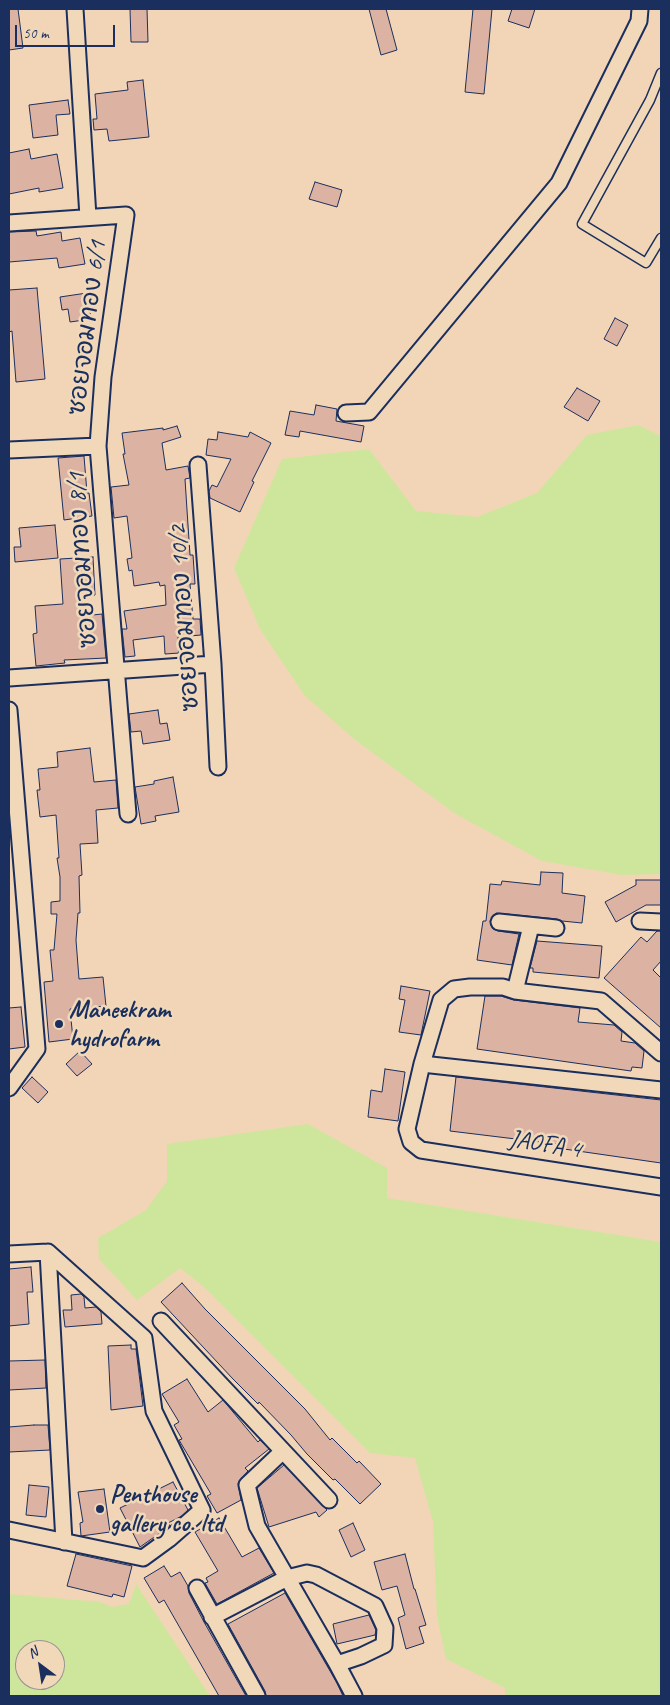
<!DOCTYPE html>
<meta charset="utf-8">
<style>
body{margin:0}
#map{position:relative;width:670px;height:1705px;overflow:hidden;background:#f2d5b6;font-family:Caveat,sans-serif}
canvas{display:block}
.frame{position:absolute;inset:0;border:10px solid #1b2f5e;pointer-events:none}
.north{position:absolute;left:15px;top:1640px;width:50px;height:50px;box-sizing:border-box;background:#f0d8b8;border:1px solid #9b9494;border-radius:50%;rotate:329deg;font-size:14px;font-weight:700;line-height:20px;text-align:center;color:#1b2f5e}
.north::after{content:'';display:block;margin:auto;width:18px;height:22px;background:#1b2f5e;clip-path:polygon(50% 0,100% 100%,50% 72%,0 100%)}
.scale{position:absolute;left:15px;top:25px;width:100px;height:22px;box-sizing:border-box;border:2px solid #1b2f5e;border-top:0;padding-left:6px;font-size:15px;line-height:18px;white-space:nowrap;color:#1b2f5e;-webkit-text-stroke:4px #f0d8b8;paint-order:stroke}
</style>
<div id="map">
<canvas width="670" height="1705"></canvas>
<div class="frame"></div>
<div class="north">N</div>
<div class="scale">50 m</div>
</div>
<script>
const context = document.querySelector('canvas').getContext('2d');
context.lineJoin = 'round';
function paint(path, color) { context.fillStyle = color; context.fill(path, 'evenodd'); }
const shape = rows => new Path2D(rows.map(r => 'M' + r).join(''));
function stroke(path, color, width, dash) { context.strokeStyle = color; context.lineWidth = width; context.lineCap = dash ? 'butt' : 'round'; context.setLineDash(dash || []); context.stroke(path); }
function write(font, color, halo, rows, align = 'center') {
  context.font = font + ' Caveat,"Playpen Sans Thai",sans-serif'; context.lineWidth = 5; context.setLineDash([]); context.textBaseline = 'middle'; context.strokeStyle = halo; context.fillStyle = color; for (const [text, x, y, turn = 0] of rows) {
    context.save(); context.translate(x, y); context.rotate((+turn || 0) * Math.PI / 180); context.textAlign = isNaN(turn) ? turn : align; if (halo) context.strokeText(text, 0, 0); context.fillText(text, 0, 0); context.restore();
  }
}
const green = shape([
 [638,425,661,436,661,874,622,875,542,861,454,813,354,739,305,696,260,629,234,568,282,459,369,449,416,511,477,517,537,493,587,435],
 [308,1124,387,1168,387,1198,661,1242,661,1383,659,1386,661,1400,661,1696,505,1696,505,1688,446,1659,437,1616,433,1522,415,1458,370,1453,204,1287,180,1268,137,1300,99,1259,98,1238,146,1210,167,1181,167,1144],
 [136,1584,210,1696,9,1696,9,1594,100,1602,112,1607,129,1604],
 [25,1650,55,1650,55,1680,25,1680]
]);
const building = shape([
 [9,9,18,9,23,48,9,50,9,9],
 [130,9,147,9,148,42,131,42,130,9],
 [369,9,386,9,397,50,381,55,369,9],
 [473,9,492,9,484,94,465,92,473,9],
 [512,9,535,9,529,28,508,21,512,9],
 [143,80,149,137,109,141,107,129,94,130,93,119,97,119,95,94,128,90,127,82,143,80],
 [68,100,70,114,56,115,58,135,33,138,29,105,68,100],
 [29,149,31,159,57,154,63,188,39,192,39,188,9,194,9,153,29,149],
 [315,182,342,190,337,207,309,199,315,182],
 [36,231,37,236,61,232,62,241,80,238,85,264,59,268,57,258,9,262,9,232,36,231],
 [37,288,45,379,16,382,12,331,9,332,9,290,37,288],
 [87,293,91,319,70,322,68,309,62,310,60,297,87,293],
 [615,318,628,325,617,346,604,339,615,318],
 [577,388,600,401,588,421,564,407,577,388],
 [316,405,337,409,336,421,364,426,361,442,300,431,299,437,285,435,290,411,314,415,316,405],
 [177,426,181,437,162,443,166,470,188,466,190,478,185,479,187,510,190,555,193,555,195,584,190,584,193,619,200,619,201,635,178,637,179,653,165,654,164,636,133,640,135,656,125,657,122,629,127,629,124,611,166,605,165,585,160,586,159,582,134,586,132,570,129,571,127,559,132,558,127,516,114,518,111,487,129,485,123,454,125,454,122,433,163,428,163,430,177,426],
 [218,432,248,437,250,432,271,443,252,481,254,482,240,512,210,498,209,491,212,485,217,487,231,459,206,455,208,439,217,440,218,432],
 [84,456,87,493,89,493,92,516,64,520,58,458,84,456],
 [55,525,58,558,15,562,14,547,21,547,19,528,55,525],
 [93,557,95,595,81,597,83,616,102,614,106,658,64,660,65,663,36,666,33,634,37,633,35,606,63,604,60,559,93,557],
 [158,710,160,724,167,723,170,740,143,744,141,731,131,732,129,714,158,710],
 [90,748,94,782,116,780,118,808,96,810,98,843,80,844,82,875,79,876,80,913,78,913,76,940,79,979,103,977,106,1006,70,1009,73,1039,49,1042,44,982,53,981,50,950,54,950,57,914,51,914,51,902,60,901,60,877,57,858,59,858,56,815,40,817,37,790,40,790,38,769,58,767,57,752,90,748],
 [173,777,179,812,155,816,156,821,141,824,135,787,154,784,154,781,173,777],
 [541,872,563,873,562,893,585,896,582,923,562,921,557,919,496,913,490,921,493,929,498,931,519,934,512,965,477,960,483,921,486,921,490,884,501,885,502,881,540,885,541,872],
 [636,880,661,880,661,905,646,905,616,922,605,902,636,885,636,880],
 [657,931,661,931,661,961,653,970,661,978,661,1028,604,978,641,937,647,942,657,931],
 [537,941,602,946,599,978,533,972,533,968,530,968,537,941],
 [401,986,430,991,421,1035,399,1032,405,1000,399,999,401,986],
 [485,996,501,996,514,1000,580,1008,578,1022,614,1025,622,1032,621,1041,635,1043,644,1051,642,1068,632,1067,631,1071,477,1049,485,996],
 [21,1007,25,1047,9,1049,9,1008,21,1007],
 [80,1051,92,1064,77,1076,66,1064,80,1051],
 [385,1069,405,1072,398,1121,368,1117,371,1090,382,1092,385,1069],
 [32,1077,48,1092,38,1103,22,1088,32,1077],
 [456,1077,661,1100,661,1163,564,1149,565,1145,450,1131,456,1077],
 [31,1267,33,1292,27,1292,29,1324,9,1326,9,1269,31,1267],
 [182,1283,205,1309,305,1409,330,1440,332,1438,357,1463,359,1461,381,1484,360,1504,335,1479,333,1480,307,1454,291,1435,259,1402,258,1404,233,1379,161,1302,182,1283],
 [81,1294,84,1297,85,1308,96,1307,101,1312,102,1324,65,1327,63,1310,72,1310,71,1295,81,1294],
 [131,1345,131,1349,136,1349,143,1406,111,1410,108,1346,131,1345],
 [45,1360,46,1388,9,1390,9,1361,45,1360],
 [187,1379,208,1412,223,1400,258,1442,260,1440,269,1449,245,1468,248,1471,238,1483,241,1500,217,1513,207,1496,211,1494,179,1440,182,1439,174,1425,179,1422,162,1394,187,1379],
 [34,1425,48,1425,50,1450,9,1452,9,1427,34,1425],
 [284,1465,327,1510,319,1517,316,1512,269,1527,257,1488,284,1465],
 [173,1482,188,1510,182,1516,168,1523,170,1526,140,1547,120,1508,173,1482],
 [29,1485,49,1487,46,1517,26,1515,29,1485],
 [104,1489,110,1532,81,1536,80,1523,83,1522,78,1492,104,1489],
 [219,1518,242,1557,259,1548,274,1573,217,1604,205,1583,208,1582,206,1578,218,1571,195,1532,219,1518],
 [353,1523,365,1550,351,1557,339,1530,353,1523],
 [76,1554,132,1566,124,1597,113,1594,112,1597,67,1586,76,1554],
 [405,1554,414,1589,415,1589,426,1625,419,1627,424,1643,406,1649,398,1618,405,1615,397,1586,382,1590,374,1562,405,1554],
 [164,1566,171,1577,180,1572,188,1586,189,1593,204,1622,246,1696,219,1696,164,1600,159,1603,144,1578,164,1566],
 [285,1593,337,1683,343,1696,266,1696,265,1691,228,1624,285,1593],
 [369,1615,376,1630,375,1635,337,1644,333,1624,369,1615]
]);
const lane = shape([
 [661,73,650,100,582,224,646,263,661,238]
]);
const street = shape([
 [75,9,88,217],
 [9,223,126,215,103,377,98,446,128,814],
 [346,413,369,412,559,183,639,21,640,9],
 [9,450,98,446],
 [198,465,213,664,218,767],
 [9,678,213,664],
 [9,710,37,1049,9,1088],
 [640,921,661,922],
 [499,922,556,928],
 [515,991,531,926],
 [661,1053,601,1001,515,991,503,987,470,987,454,989,441,1000,422,1064,407,1129,411,1142,421,1150,661,1187],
 [422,1064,661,1090],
 [48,1252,64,1542],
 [9,1254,48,1252,144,1338,154,1411,202,1510,169,1539,143,1558,9,1530],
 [161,1321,329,1500],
 [283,1451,247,1485,257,1526,337,1664,354,1696],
 [197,1588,257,1696],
 [212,1617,287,1578,307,1573,316,1575,375,1606,385,1628,384,1645,361,1656,337,1664]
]);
const markers = [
 [59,1024,5,"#1b2f5e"],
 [100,1509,5,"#1b2f5e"]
];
const streetNames = [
 ["ซอยจอมทอง 6/1",88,328,-83],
 ["ซอยจอมทอง 8/1",83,560,-94],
 ["ซอยจอมทอง 10/2",185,618,-94],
 ["JAOFA 4",545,1145,9]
];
const poiNames = [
 ["Maneekram",69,1010],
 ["hydrofarm",69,1039],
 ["Penthouse",110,1495],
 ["gallery co. ltd",110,1524]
];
paint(green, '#cee69c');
paint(building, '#dcb2a2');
stroke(building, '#1b2f5e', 1);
stroke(lane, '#1b2f5e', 11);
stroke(street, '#1b2f5e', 19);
stroke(lane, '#f0d8b8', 8);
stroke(street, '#f0d8b8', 15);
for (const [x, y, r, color] of markers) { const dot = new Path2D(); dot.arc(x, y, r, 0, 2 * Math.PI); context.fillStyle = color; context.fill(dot); stroke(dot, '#f0d8b8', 2); }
write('25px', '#1b2f5e', '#f0d8b8', streetNames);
write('bold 25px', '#1b2f5e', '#f0d8b8', poiNames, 'left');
</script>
